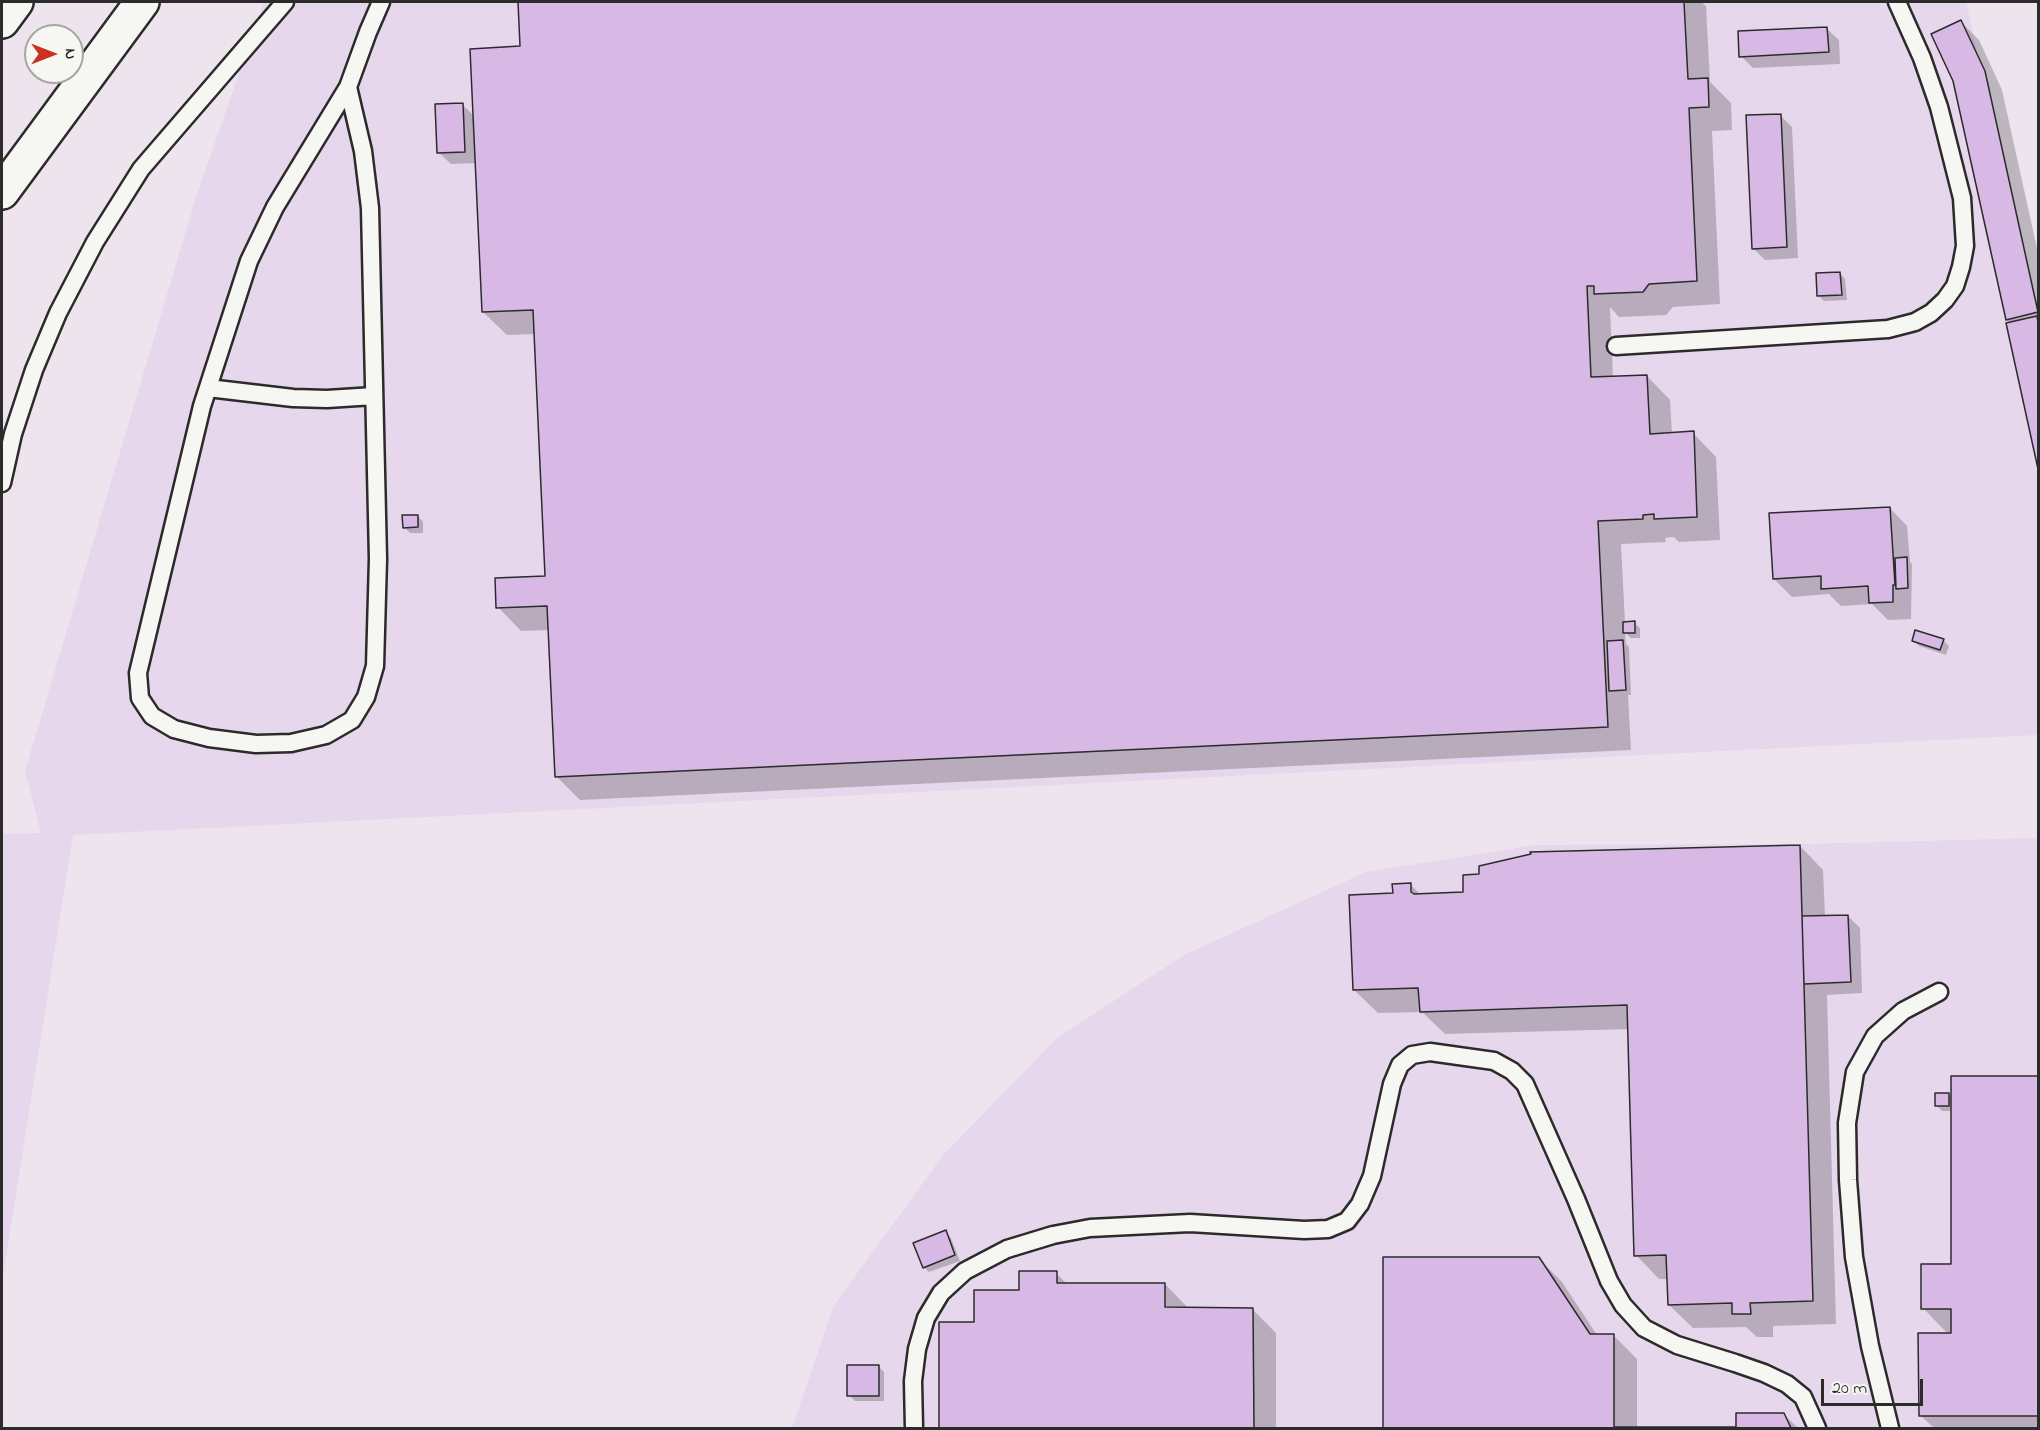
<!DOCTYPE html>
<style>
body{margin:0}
#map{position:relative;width:2040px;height:1430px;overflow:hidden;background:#ede4ee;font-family:"Indie Flower",sans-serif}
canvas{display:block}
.frame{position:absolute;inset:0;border:3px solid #2b2b2b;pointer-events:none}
.north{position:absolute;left:24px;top:24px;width:60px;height:60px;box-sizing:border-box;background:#f6f6f2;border:2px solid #a5a5a2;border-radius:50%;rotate:90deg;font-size:16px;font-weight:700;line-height:24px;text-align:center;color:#2b2b2b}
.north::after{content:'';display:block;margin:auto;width:21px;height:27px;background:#c8321e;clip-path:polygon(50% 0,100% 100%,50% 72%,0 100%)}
.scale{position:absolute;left:1821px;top:1379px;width:102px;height:27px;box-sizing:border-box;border:3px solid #2b2b2b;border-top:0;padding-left:8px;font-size:18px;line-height:21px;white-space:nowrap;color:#2b2b2b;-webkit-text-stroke:4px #f6f6f2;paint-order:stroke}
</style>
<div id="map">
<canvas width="2040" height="1430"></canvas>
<div class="frame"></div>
<div class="north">N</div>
<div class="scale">20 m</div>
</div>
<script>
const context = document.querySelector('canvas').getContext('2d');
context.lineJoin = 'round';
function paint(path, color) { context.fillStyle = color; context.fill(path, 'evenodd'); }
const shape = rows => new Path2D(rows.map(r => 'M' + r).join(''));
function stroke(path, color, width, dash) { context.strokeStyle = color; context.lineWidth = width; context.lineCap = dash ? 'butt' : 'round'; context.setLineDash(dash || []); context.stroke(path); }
const built = shape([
 [264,2,1966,2,2038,317,2038,735,73,835,2,1283,2,834,41,833,25,771,196,197],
 [2038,838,2038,1428,792,1428,834,1305,944,1154,1057,1038,1184,955,1366,872,1535,845,1802,844]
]);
const shadow = shape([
 [520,2,1701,2,1706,6,1710,82,1731,103,1732,130,1712,131,1720,304,1673,307,1666,315,1619,317,1610,307,1613,378,1647,376,1670,400,1672,434,1693,433,1716,457,1720,540,1679,542,1674,537,1665,538,1666,542,1621,544,1625,623,1634,623,1640,628,1640,638,1631,638,1625,633,1626,644,1629,647,1631,695,1628,695,1631,750,580,800,556,776,549,630,521,631,498,607,547,577,535,334,507,335,483,312,476,163,451,164,439,153,462,104,474,116,522,48],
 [1961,22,1979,40,2002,90,2038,253,2038,463,2008,324,2011,323,2007,320],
 [1827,29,1839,40,1840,64,1753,68,1741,56],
 [1780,115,1792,127,1798,258,1765,260,1753,248],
 [1840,273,1845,279,1847,300,1824,301,1819,296],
 [1890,508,1907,526,1910,562,1912,564,1911,619,1888,620,1872,604,1841,606,1829,594,1792,597,1774,579],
 [418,516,423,522,423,533,410,533,404,527],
 [1913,640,1943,640,1949,646,1946,655,1919,646],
 [1800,846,1823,870,1825,917,1848,916,1860,928,1862,993,1827,995,1836,1324,1773,1326,1773,1337,1757,1337,1746,1327,1693,1328,1669,1305,1668,1279,1659,1279,1636,1255,1630,1029,1445,1034,1422,1012,1378,1013,1354,990,1395,895,1411,885,1421,895,1465,893],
 [2038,1077,2038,1428,1934,1428,1920,1415,1949,1335,1923,1308,1953,1265,1952,1111,1942,1111,1937,1106,1948,1094,1952,1098,1952,1078],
 [945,1232,951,1238,960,1261,929,1272,924,1267],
 [1538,1258,1562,1282,1597,1335,1613,1335,1637,1359,1637,1428,1385,1428,1384,1259],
 [1056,1273,1068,1285,1165,1284,1189,1309,1252,1309,1276,1333,1276,1428,941,1428,940,1324,975,1324,1020,1292],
 [878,1366,884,1372,884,1401,855,1401,849,1395],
 [1783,1414,1798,1428,1692,1428,1738,1428,1738,1415]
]);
const building = shape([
 [518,2,1684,2,1688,79,1708,78,1709,107,1689,108,1697,281,1649,284,1643,292,1594,294,1594,286,1587,286,1591,377,1647,375,1650,434,1694,431,1697,517,1654,519,1654,514,1643,515,1643,519,1598,521,1608,727,555,777,547,606,496,608,495,578,545,576,533,310,482,312,470,49,520,46,518,2],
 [1961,20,1985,71,2038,312,2006,320,1953,81,1931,34,1961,20],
 [1827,27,1829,52,1739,57,1738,31,1827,27],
 [463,103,465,152,437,153,435,104,463,103],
 [1781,114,1787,247,1752,249,1746,115,1781,114],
 [1840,272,1842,295,1817,296,1816,273,1840,272],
 [2037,316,2038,323,2038,469,2006,323,2037,316],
 [1890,507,1895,585,1893,585,1893,602,1869,603,1868,586,1821,589,1821,576,1773,579,1769,513,1890,507],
 [402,515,418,515,418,527,403,528,402,515],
 [1907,557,1908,588,1896,589,1895,558,1907,557],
 [1635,621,1635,633,1623,633,1623,622,1635,621],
 [1915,630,1944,639,1940,650,1912,641,1915,630],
 [1623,640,1626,690,1609,691,1607,641,1623,640],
 [1800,845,1813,1301,1750,1303,1751,1314,1732,1314,1732,1303,1668,1305,1666,1255,1634,1256,1627,1005,1420,1012,1418,988,1353,990,1349,895,1393,893,1392,884,1411,883,1411,892,1414,894,1463,892,1463,875,1479,874,1479,866,1531,854,1530,852,1800,845],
 [1848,915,1851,982,1804,984,1802,916,1848,915],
 [1951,1076,2038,1076,2038,1416,1919,1416,1918,1333,1951,1333,1951,1309,1921,1309,1921,1264,1951,1264,1951,1076],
 [1935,1093,1949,1093,1949,1106,1935,1106,1935,1093],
 [946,1230,955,1255,923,1268,913,1243,946,1230],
 [1383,1257,1539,1257,1590,1334,1614,1334,1614,1427,1736,1427,1736,1413,1784,1413,1791,1428,939,1428,939,1322,974,1322,974,1290,1019,1290,1019,1271,1057,1271,1057,1283,1165,1283,1165,1307,1253,1308,1254,1428,1383,1428,1383,1257],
 [847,1365,879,1365,879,1396,847,1396,847,1365]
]);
const service = shape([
 [348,87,363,151,370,208,378,559,375,666,366,697,352,720,326,735,291,743,256,744,209,738,174,729,152,716,140,698,138,673,202,406,249,261,275,207,348,87,368,32,381,2],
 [1616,346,1888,329,1915,322,1931,313,1945,300,1955,286,1961,267,1965,246,1962,198,1939,107,1922,58,1897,2],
 [208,388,293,398,327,399,374,396],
 [2,483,13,434,34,370,58,313,95,242,141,169,285,2],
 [914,1428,913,1381,917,1349,926,1318,941,1293,965,1271,1007,1249,1053,1235,1090,1228,1190,1223,1304,1230,1328,1229,1347,1221,1360,1204,1372,1176,1392,1084,1400,1065,1412,1055,1430,1052,1494,1061,1512,1071,1525,1084,1576,1199,1609,1281,1623,1305,1644,1328,1677,1345,1735,1363,1764,1373,1787,1384,1803,1397,1817,1428],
 [1890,1428,1870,1346,1854,1257,1848,1180,1847,1123,1855,1072,1875,1036,1903,1011,1939,992]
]);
const secondary = shape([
 [2,21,16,2],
 [2,192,142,2]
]);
paint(built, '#e7d7ec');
paint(shadow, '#0003');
paint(building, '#d8b9e6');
stroke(building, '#2b2b2b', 1.5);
stroke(service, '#2b2b2b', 21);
stroke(secondary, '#2b2b2b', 38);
stroke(service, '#f6f6f2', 16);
stroke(secondary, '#f6f6f2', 33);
</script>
